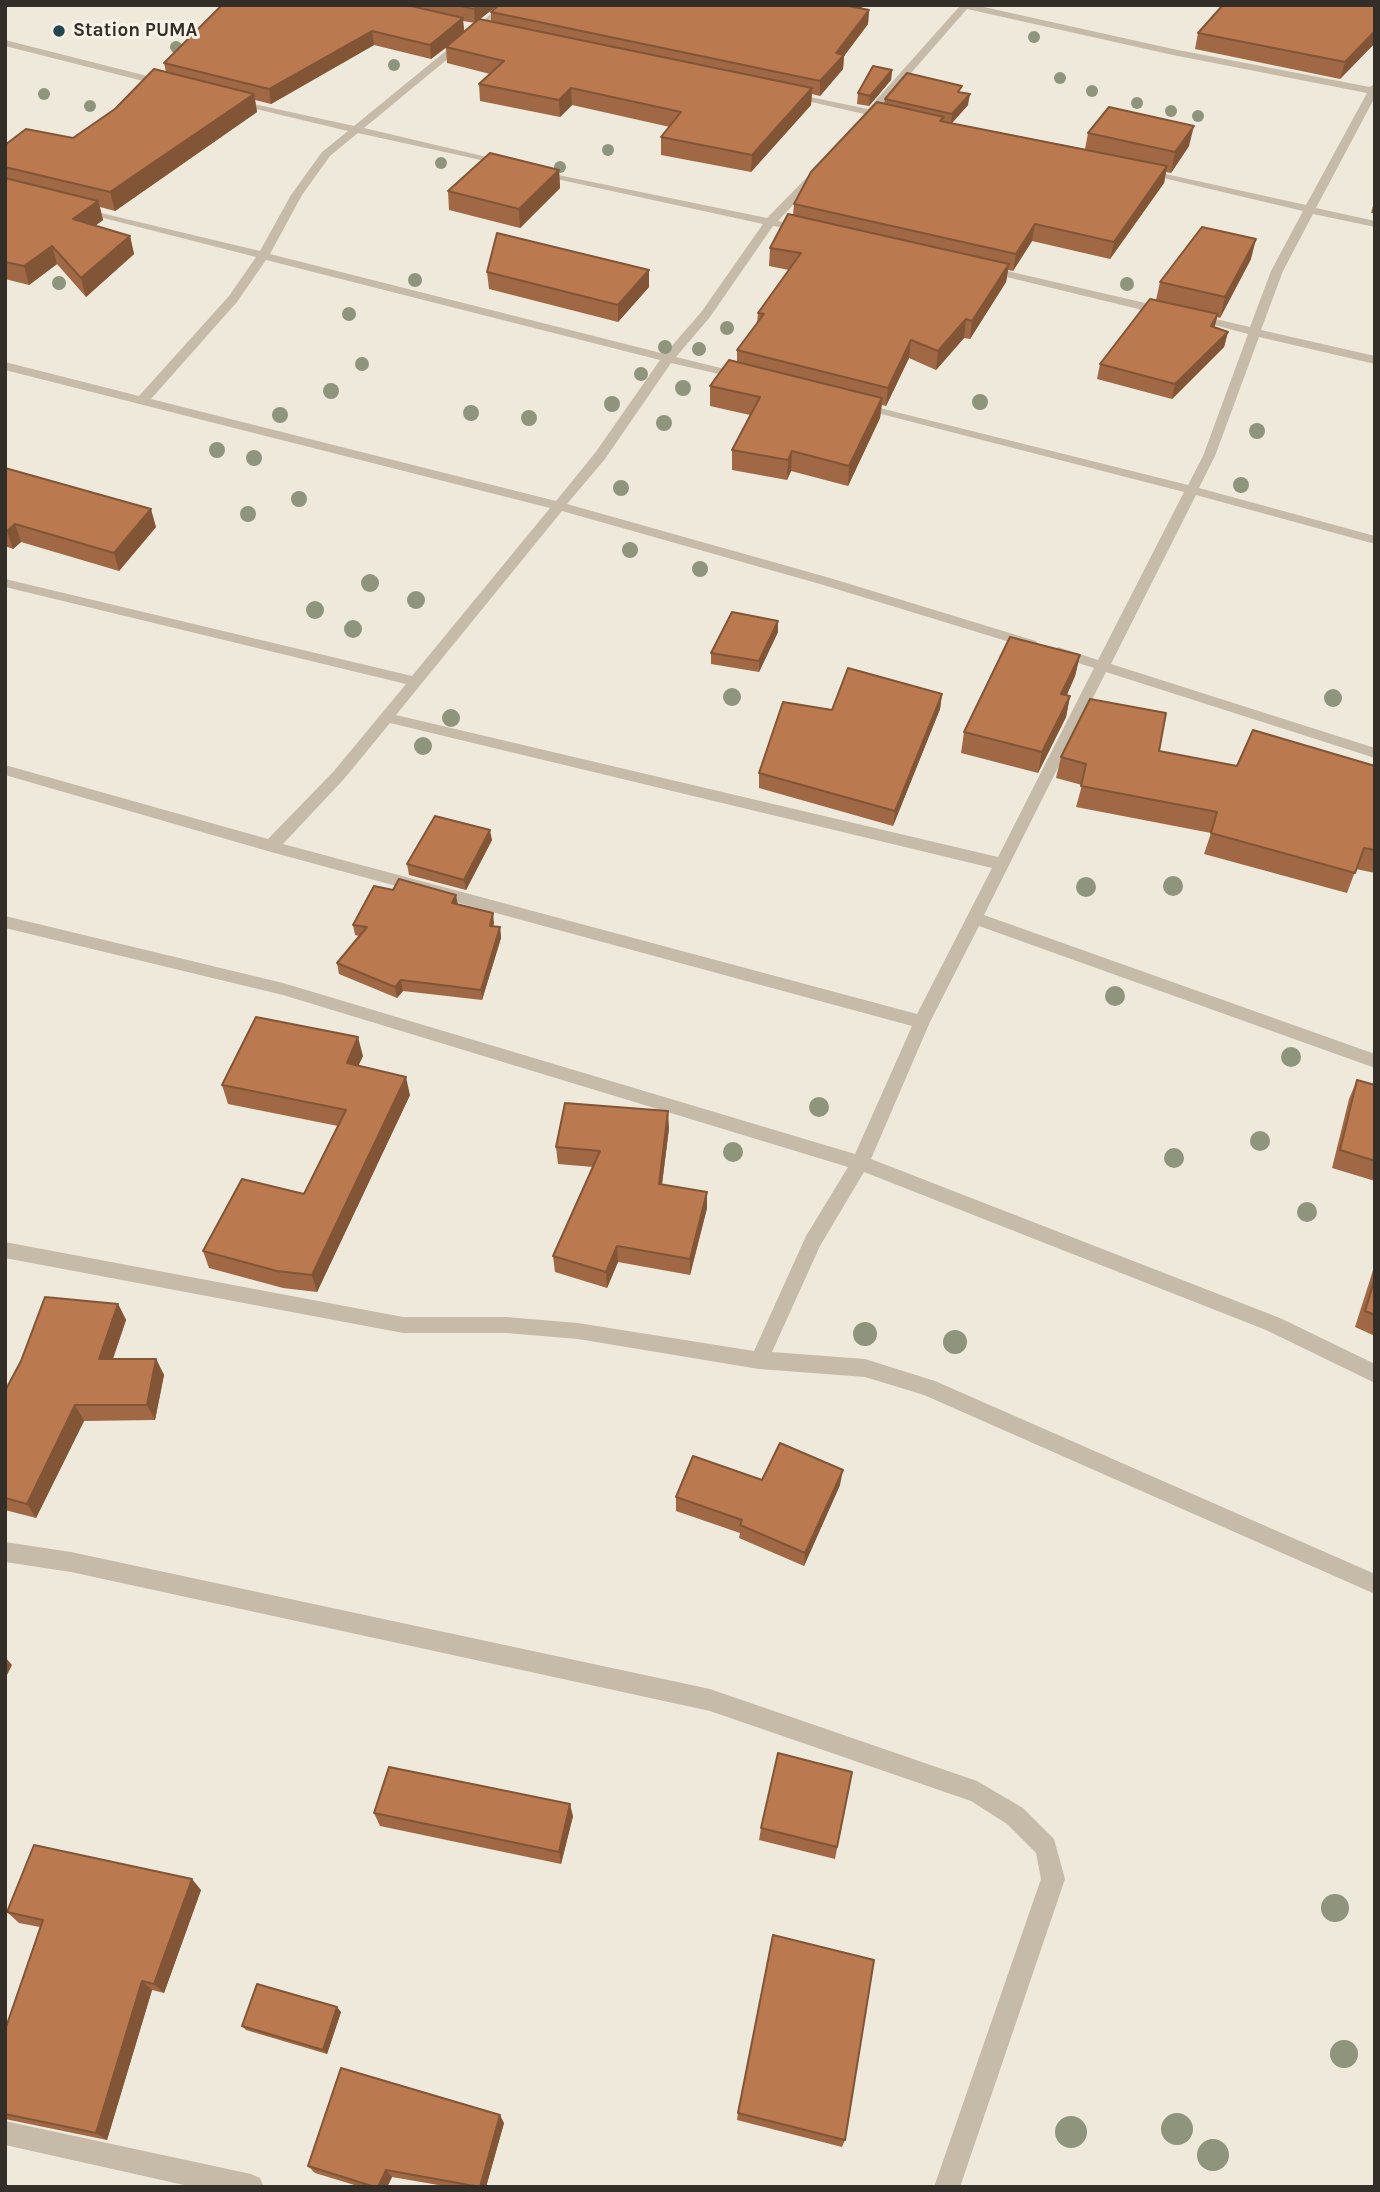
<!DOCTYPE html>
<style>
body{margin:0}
#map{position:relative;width:1380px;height:2192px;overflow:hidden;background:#efe9dc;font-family:Karla,sans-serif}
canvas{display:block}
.frame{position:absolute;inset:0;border:7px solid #342e28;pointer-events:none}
</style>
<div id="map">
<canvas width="1380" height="2192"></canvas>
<div class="frame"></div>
</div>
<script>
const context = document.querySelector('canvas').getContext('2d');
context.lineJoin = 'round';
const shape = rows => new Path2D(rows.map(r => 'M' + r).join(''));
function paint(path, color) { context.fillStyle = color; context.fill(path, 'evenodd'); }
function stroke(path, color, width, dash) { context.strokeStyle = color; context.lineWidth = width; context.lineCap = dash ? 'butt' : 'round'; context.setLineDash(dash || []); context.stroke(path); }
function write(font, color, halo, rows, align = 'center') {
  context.font = font + ' Karla,sans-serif'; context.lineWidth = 6; context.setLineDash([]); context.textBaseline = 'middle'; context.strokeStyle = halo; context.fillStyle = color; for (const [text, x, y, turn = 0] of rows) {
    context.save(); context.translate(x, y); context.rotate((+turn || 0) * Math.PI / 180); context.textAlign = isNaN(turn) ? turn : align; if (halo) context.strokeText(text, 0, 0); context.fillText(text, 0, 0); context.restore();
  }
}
const minor = shape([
 [502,5,513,5,364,128,508,162,508,166,358,133,330,156,302,195,270,254,665,354,702,311,763,224,538,175,534,174,534,170,767,218,816,168,824,168,824,172,778,221,809,228,809,232,773,226,710,317,676,357,745,374,745,380,671,363,605,459,567,504,830,578,1036,641,1038,644,1036,647,1026,647,820,584,562,511,396,715,998,857,1094,668,1053,655,1051,652,1058,647,1098,660,1184,492,854,407,860,403,1188,485,1203,456,1248,334,1188,318,1194,314,1250,327,1271,271,1303,211,1138,172,1143,169,1306,205,1367,93,1173,55,967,9,878,111,883,112,883,116,873,116,864,123,859,120,864,114,785,96,790,93,868,109,959,7,956,5,975,5,1173,49,1370,87,1375,84,1375,97,1316,208,1375,221,1375,227,1313,214,1283,271,1261,330,1375,356,1375,364,1259,337,1215,456,1199,488,1375,536,1375,544,1196,495,1111,664,1375,748,1375,758,1106,672,984,915,1375,1054,1375,1068,979,926,930,1022,871,1159,1280,1318,1375,1364,1375,1383,1266,1330,864,1172,820,1246,772,1352,865,1359,935,1381,1375,1574,1375,1594,924,1395,865,1377,759,1369,578,1339,506,1333,403,1333,5,1258,5,1242,403,1317,506,1317,578,1323,754,1351,806,1236,848,1167,283,995,5,928,5,916,283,983,855,1154,912,1026,271,852,5,775,5,765,268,839,334,771,406,684,5,587,5,579,412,676,550,508,5,370,5,362,139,396,229,296,256,257,76,211,76,207,260,251,291,195,322,152,348,131,231,103,231,99,354,126,502,5],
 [266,260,660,360,595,453,556,501,151,399,237,302,266,260],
 [390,723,992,868,917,1014,283,844,344,779,390,723],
 [5,40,171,82,172,84,167,87,5,46,5,40],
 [986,266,1171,309,1173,312,1167,316,982,271,980,269,986,266],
 [5,1542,71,1552,710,1689,977,1781,1023,1808,1054,1839,1065,1879,960,2187,934,2187,1041,1879,1036,1853,1007,1824,971,1801,710,1711,71,1572,5,1562,5,1542],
 [5,2121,251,2174,260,2178,264,2187,193,2187,5,2145,5,2121]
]);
const trees = [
 [1034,37,6],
 [176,47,6],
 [394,65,6],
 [1060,78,6],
 [1092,91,6],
 [44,94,6],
 [1137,103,6],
 [90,106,6],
 [1171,111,6],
 [1198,116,6],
 [608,150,6],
 [441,163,6],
 [560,167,6],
 [415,280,7],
 [59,283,7],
 [1127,284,7],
 [349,314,7],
 [727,328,7],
 [665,347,7],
 [699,349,7],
 [362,364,7],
 [641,374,7],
 [683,388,8],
 [331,391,8],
 [980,402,8],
 [612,404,8],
 [471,413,8],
 [280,415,8],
 [529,418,8],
 [664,423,8],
 [1257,431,8],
 [217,450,8],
 [254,458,8],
 [1241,485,8],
 [621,488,8],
 [299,499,8],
 [248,514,8],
 [630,550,8],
 [700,569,8],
 [370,583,9],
 [416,600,9],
 [315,610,9],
 [353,629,9],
 [732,697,9],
 [1333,698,9],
 [451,718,9],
 [423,746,9],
 [1173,886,10],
 [1086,887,10],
 [1115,996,10],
 [1291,1057,10],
 [819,1107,10],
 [1260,1141,10],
 [733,1152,10],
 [1174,1158,10],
 [1307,1212,10],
 [865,1334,12],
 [955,1342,12],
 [1335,1908,14],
 [1344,2054,14],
 [1177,2129,16],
 [1071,2132,16],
 [1213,2155,16]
];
const wall = shape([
 [222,5,498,5,480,19,491,22,491,12,499,5,864,5,861,8,869,10,868,24,844,56,843,69,820,96,812,94,811,105,751,172,661,155,661,137,670,127,572,105,560,117,480,101,479,84,490,74,447,63,446,48,431,59,374,45,271,104,255,100,257,112,115,211,100,207,103,220,95,226,130,236,134,254,86,297,57,264,29,285,5,279,5,145,73,138,166,72,164,63],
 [463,21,475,23,464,32],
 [1375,5,1375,43,1340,79,1195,49,1198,33],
 [892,70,891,80,869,106,857,104,858,93],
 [961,92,968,105,952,123,1085,149,1088,133,1189,146,1171,173,1166,172,1164,183,1110,259,1032,241,1013,271,1008,270,1006,282,970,339,964,338,936,370,909,358,886,406,882,405,880,418,848,486,791,471,787,480,732,470,732,450,750,415,710,406,710,386,737,361,737,350,757,323,758,313,789,270,769,266,770,248,793,215,794,204,884,104,885,99],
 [559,170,560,188,520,228,449,210,448,191],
 [1375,199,1375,213,1371,213],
 [1251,259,1220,318,1217,317,1214,328,1228,332,1224,347,1172,399,1097,379,1100,364,1156,300,1160,282],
 [649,270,649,287,618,322,489,289,487,272],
 [5,468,156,527,119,571,21,542,13,549,5,546],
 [778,632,759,672,711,664,711,653],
 [1080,655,1075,676,1067,695,1070,696,1066,717,1038,773,961,753,964,732],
 [942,694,940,709,893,826,759,788,759,773,832,710],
 [1159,751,1237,766,1375,766,1375,873,1356,869,1347,893,1204,854,1211,833,1076,807,1082,785,1056,778,1061,757],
 [492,840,466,890,409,875,407,864],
 [458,905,493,913,493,927,500,927,501,938,482,1000,403,991,397,998,339,974,337,963,359,936,355,935,353,925],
 [363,1056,358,1066,410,1095,317,1292,283,1288,209,1268,203,1251,304,1194,338,1126,228,1104,222,1085],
 [1357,1080,1375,1085,1375,1181,1332,1168,1349,1099],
 [669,1128,662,1184,707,1208,690,1275,618,1262,607,1288,555,1272,553,1256,593,1167,558,1164,556,1147],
 [1375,1264,1375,1336,1355,1327],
 [118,1304,126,1320,113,1359,156,1359,164,1375,155,1420,84,1421,36,1518,5,1510,5,1391,21,1361],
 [762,1480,840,1485,804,1566,739,1538,740,1533,676,1511,676,1497],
 [852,1772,835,1859,759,1840,761,1828],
 [374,1813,573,1816,561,1864,380,1826],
 [201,1890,164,1993,152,1990,107,2140,5,2119,5,2030,40,1927,19,1923,7,1912],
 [341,2012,327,2054,246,2030,242,2026],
 [738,2113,845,2140,842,2147,737,2120],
 [504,2123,486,2187,450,2187,392,2177,387,2187,361,2187,315,2173,308,2166]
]);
const shadedWall = shape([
 [478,5,498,5,475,23,474,9],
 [850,5,864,5,848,21],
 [869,10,868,24,844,56,843,69,820,96,820,81,836,53],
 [463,18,464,32,431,59,430,45],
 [372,31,374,45,271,104,269,89],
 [1375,31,1375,43,1340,79,1345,62],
 [892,70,891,80,869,106,870,96],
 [571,88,572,105,560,117,559,100],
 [812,88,811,105,751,172,752,155],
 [254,94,257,112,115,211,110,192],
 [970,94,968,105,951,124,952,114],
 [1194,126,1189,146,1171,173,1175,152],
 [1167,166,1164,183,1110,259,1114,242],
 [559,170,560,188,520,228,519,209],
 [98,201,103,220,78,238,73,219],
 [1035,224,1032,241,1013,271,1016,254],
 [130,236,134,254,86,297,81,278],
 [1256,239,1251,259,1220,318,1225,297],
 [52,246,57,264,29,285,24,266],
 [1009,264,1006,282,970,339,972,321],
 [649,270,649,287,618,322,618,305],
 [1218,314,1214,329,1211,326],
 [966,319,964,338,936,370,938,351],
 [1228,332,1224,347,1172,399,1175,384],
 [911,340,909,358,886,406,888,388],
 [882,398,880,418,848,486,849,466],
 [792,451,791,471,787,480,788,460],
 [151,509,156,527,119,571,114,553],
 [15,524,21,542,13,549,7,531],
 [778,621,778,632,759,672,759,661],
 [1080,655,1075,676,1057,716,1061,694],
 [942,694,940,709,893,826,895,811],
 [1070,696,1066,717,1038,773,1042,752],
 [490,830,492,840,466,890,464,880],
 [456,895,458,905,452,903],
 [493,913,494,923,491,937,490,926],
 [500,927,501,938,482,1000,481,990],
 [401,980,403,991,397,998,395,987],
 [358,1037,363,1056,351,1081,347,1063],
 [406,1077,410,1095,317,1292,312,1275],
 [668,1111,669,1128,660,1200,659,1184],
 [707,1192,707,1208,690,1275,690,1259],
 [617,1246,618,1262,607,1288,606,1272],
 [118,1304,126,1320,107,1375,99,1359],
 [156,1359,164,1375,155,1420,147,1405],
 [75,1405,84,1421,36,1518,27,1504],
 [843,1470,840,1485,804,1566,805,1553],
 [5,1657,12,1665,5,1679],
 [570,1804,573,1816,561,1864,559,1852],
 [192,1879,201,1890,164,1993,154,1984],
 [142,1981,152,1990,107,2140,96,2133],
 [337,2007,341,2012,327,2054,323,2050],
 [500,2115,504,2123,486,2187,480,2187],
 [386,2170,392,2177,387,2187,378,2187]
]);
const building = shape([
 [222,5,407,5,463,18,430,45,372,31,269,89,164,63,222,5],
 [457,5,478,5,474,9,457,5],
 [499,5,850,5,849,6,869,10,836,53,844,55,820,81,491,12,499,5],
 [1223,5,1375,5,1375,31,1345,62,1198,33,1223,5],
 [479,19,812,88,752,155,661,137,681,112,571,88,559,100,479,84,504,61,446,47,479,19],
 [873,66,892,70,870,96,858,93,873,66],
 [154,69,254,94,110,192,5,167,5,145,26,129,73,138,115,109,154,69],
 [907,73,962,86,958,92,970,94,952,114,885,99,907,73],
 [877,102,944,117,940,121,1167,166,1114,242,1035,224,1016,254,794,204,811,172,877,102],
 [1109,107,1194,126,1175,152,1088,133,1109,107],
 [490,153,559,170,519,209,448,191,490,153],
 [5,178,98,201,73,219,130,236,81,278,52,246,24,266,5,262,5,178],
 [788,214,1009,264,972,321,966,319,938,351,911,340,888,388,737,350,764,314,758,313,801,253,770,248,788,214],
 [1202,227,1256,239,1225,297,1160,282,1202,227],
 [497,233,649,270,618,305,487,272,497,233],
 [1150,299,1218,314,1211,326,1228,332,1175,384,1100,364,1150,299],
 [729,360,882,398,849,466,792,451,788,460,732,450,760,397,710,386,729,360],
 [5,468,151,509,114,553,15,524,7,531,5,530,5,468],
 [732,612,778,621,759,661,711,653,732,612],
 [1010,637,1080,655,1061,694,1070,696,1042,752,964,732,1010,637],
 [848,668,942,694,895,811,759,773,783,702,832,710,848,668],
 [1090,699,1166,713,1159,751,1237,766,1253,730,1375,766,1375,850,1364,848,1355,873,1211,833,1217,812,1081,786,1086,764,1061,757,1090,699],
 [435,816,490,830,464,880,407,864,435,816],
 [399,879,456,895,452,903,493,913,490,926,500,927,481,990,401,980,395,987,337,963,367,927,353,925,374,886,393,890,399,879],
 [256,1017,358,1037,347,1063,406,1077,312,1275,277,1271,203,1251,242,1179,304,1194,346,1110,222,1085,256,1017],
 [1357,1080,1375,1085,1375,1161,1340,1150,1357,1080],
 [565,1103,668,1111,659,1184,707,1192,690,1259,617,1246,606,1272,553,1256,600,1151,556,1147,565,1103],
 [1375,1278,1375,1315,1365,1311,1375,1278],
 [45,1297,118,1304,99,1359,156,1359,147,1405,75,1405,27,1504,5,1498,5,1391,21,1361,45,1297],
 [780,1443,843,1470,805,1553,740,1525,742,1520,676,1497,693,1456,762,1480,780,1443],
 [778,1753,852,1772,837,1847,761,1828,778,1753],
 [389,1767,570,1804,559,1852,374,1813,389,1767],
 [34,1845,192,1879,154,1984,142,1981,96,2133,5,2114,5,2030,43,1920,7,1912,34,1845],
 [773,1935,874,1960,845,2140,738,2113,773,1935],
 [257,1984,337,2007,323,2050,242,2026,257,1984],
 [341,2068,500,2115,480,2187,386,2170,378,2187,375,2187,308,2166,341,2068]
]);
const markers = [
 [59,31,7,"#224751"]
];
const farPoinames = [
 ["Station PUMA",73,31]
];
paint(minor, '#c6bba9');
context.fillStyle = '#8e957c';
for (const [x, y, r] of trees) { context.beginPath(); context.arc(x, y, r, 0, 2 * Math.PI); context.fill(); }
paint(wall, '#a06844');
paint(shadedWall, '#825537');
paint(building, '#ba794f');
stroke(building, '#825537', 2);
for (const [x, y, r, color] of markers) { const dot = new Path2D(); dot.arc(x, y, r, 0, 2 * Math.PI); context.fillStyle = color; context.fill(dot); stroke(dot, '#f7f2e8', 2.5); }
write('bold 19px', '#342e28', '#f7f2e8', farPoinames, 'left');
</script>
